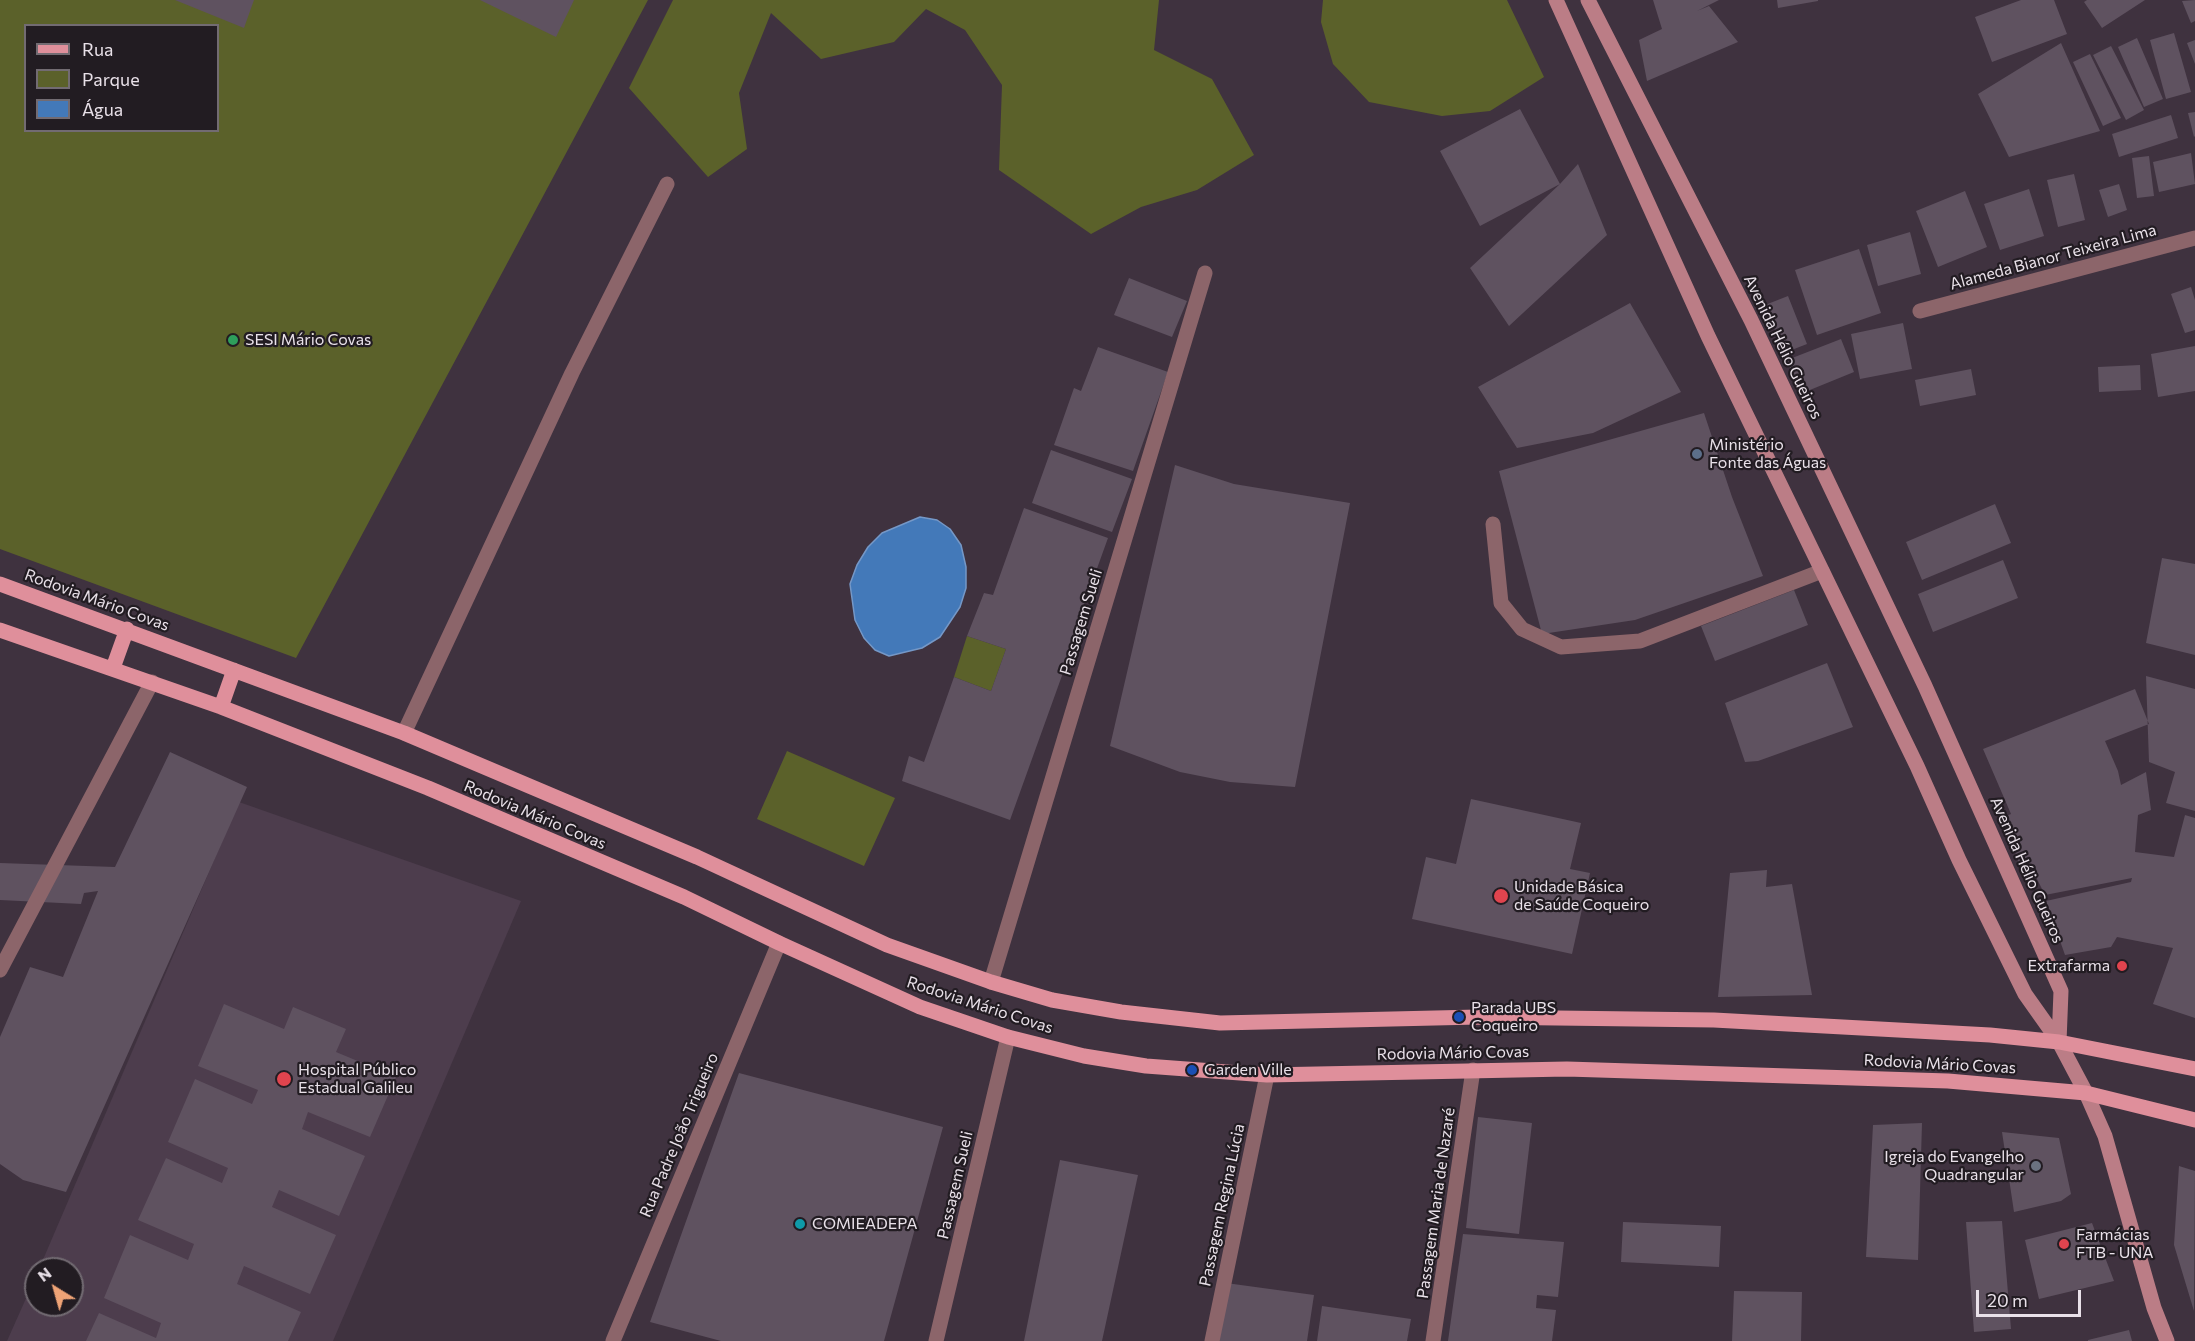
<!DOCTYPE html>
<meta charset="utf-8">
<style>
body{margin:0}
#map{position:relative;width:2195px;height:1341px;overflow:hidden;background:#3f323f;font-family:Commissioner,sans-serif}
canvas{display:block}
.legend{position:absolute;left:24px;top:24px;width:195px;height:108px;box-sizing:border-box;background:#221c22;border:2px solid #726b72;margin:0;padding:8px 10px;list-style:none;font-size:18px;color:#e9e1e9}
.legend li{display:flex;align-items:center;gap:12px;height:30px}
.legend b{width:30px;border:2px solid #726b72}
.north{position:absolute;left:24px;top:1257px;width:60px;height:60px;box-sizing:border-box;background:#221c22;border:2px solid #726b72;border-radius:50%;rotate:323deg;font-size:16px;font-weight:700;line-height:24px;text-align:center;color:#e9e1e9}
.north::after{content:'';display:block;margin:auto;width:21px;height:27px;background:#efa376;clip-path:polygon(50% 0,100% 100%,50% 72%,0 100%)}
.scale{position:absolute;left:1976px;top:1290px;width:105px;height:27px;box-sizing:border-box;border:3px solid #e9e1e9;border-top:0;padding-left:8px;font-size:18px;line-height:21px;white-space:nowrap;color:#e9e1e9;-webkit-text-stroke:4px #221c22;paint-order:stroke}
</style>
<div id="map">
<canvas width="2195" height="1341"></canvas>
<ul class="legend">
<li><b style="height:8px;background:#df8f9b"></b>Rua</li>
<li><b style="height:16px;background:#5b612a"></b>Parque</li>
<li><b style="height:16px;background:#4379b9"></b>Água</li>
</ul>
<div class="north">N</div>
<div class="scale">20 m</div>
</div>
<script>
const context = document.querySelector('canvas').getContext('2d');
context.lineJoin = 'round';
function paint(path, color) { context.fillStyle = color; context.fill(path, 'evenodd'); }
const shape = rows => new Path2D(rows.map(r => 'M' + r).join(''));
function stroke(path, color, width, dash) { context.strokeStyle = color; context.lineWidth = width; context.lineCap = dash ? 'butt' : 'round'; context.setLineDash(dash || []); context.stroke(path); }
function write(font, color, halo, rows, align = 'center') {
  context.font = font + ' Commissioner,sans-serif'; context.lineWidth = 4.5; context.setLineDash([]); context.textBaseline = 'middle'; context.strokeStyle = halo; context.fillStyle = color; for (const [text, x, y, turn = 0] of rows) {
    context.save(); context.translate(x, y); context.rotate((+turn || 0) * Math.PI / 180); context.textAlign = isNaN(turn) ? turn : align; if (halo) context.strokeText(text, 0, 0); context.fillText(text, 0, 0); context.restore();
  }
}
const built = shape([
 [239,802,521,901,333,1341,7,1341,36,1276,36,1305,72,1305,72,1269,39,1269]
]);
const green = shape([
 [0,0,648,0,296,658,0,549],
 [26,26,218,26,218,130,26,130],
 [673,0,1159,0,1154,50,1212,79,1254,155,1197,190,1141,207,1091,234,999,170,1002,85,965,30,926,9,894,42,821,59,771,13,739,93,747,149,708,177,629,88],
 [1323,0,1507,0,1544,77,1490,111,1442,116,1369,102,1333,64,1321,22],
 [967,636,1006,649,991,691,954,677],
 [787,751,895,798,864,866,757,819]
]);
const water = shape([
 [920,517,937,520,950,529,961,545,966,567,966,588,960,607,940,637,922,648,889,656,875,650,864,638,855,620,850,584,857,565,868,547,882,533,920,517]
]);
const building = shape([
 [175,0,254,0,244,28],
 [480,0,574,0,556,37],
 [1653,0,1719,0,1697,11,1709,6,1738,42,1647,81,1639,40,1662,29],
 [1777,0,1818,0,1818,1,1778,8],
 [2021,0,2054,0,2067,34,1992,62,1975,17],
 [2087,0,2145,0,2102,28,2084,2],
 [2195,0,2195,21,2191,23,2182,1],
 [2174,33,2191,92,2166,99,2150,40],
 [2137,38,2163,99,2144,107,2118,47],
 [2195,40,2195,64,2187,43],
 [2061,43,2100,131,2009,157,1978,94],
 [2111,46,2144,110,2126,120,2093,55],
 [2090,54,2121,118,2103,126,2073,62],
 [1520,109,1560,184,1578,164,1607,235,1509,326,1470,268,1560,184,1480,226,1440,151],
 [2195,112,2195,136,2194,137,2188,113],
 [2171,115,2178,138,2119,157,2112,134],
 [2191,153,2195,184,2159,192,2153,162],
 [2149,156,2154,196,2137,198,2132,158],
 [2074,174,2085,220,2058,227,2047,180],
 [2119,184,2127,210,2108,217,2099,190],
 [2029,189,2044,236,2000,250,1984,204],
 [1965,191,1987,247,1938,267,1916,211],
 [1910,232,1921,274,1878,286,1867,245],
 [1859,249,1881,313,1817,335,1795,270],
 [1129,278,1187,301,1172,337,1114,315],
 [2191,287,2195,300,2195,330,2185,333,2171,294],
 [1788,296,1807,344,1784,353,1765,305],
 [1630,303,1681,392,1593,433,1517,448,1478,387],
 [1903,323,1912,369,1860,379,1851,334],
 [1841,339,1854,372,1800,394,1787,360],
 [2195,346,2195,391,2158,397,2151,354],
 [1098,347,1168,372,1133,471,1054,445,1074,388,1081,391],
 [2140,365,2141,390,2099,392,2098,367],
 [1971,369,1976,395,1920,406,1915,380],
 [1704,413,1732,497,1763,576,1635,620,1542,634,1499,471],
 [1051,450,1132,479,1112,532,1032,503],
 [1175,465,1234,484,1350,503,1295,787,1230,782,1180,772,1110,746],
 [1995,504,2011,543,1922,580,1906,542],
 [1024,508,1108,538,1077,624,1064,670,1010,820,902,781,909,756,924,762,954,677,991,691,1006,649,967,636,984,593,993,595],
 [2162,558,2195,564,2195,655,2146,643],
 [2003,560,2018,598,1933,632,1918,594],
 [1794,590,1808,625,1715,661,1701,626],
 [1827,663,1853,727,1758,761,1745,762,1725,703],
 [2146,676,2195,689,2195,811,2166,803,2175,772,2149,762],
 [2135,689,2149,724,2105,741,2118,771,2121,785,2146,772,2151,810,2138,815,2135,852,2174,857,2185,815,2195,818,2195,1018,2153,1004,2173,948,2117,937,2111,947,2065,955,2046,901,2131,882,2132,878,2045,895,2028,861,2019,864,2004,817,2011,814,1983,749],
 [170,752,247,787,66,1192,23,1180,0,1164,0,1037,30,967,63,977,98,891,84,893,81,904,0,900,0,863,115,867],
 [1471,799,1581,823,1570,869,1590,873,1572,954,1412,919,1426,857,1456,864],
 [1767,870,1766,887,1792,884,1812,995,1718,997,1730,873],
 [224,1004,284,1029,293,1007,346,1029,336,1052,396,1077,370,1137,308,1112,302,1129,365,1156,339,1216,279,1190,272,1207,336,1235,310,1294,244,1266,237,1284,301,1312,288,1341,86,1341,99,1313,156,1338,161,1323,104,1298,130,1235,188,1260,194,1244,138,1220,166,1158,222,1183,228,1168,168,1142,195,1079,252,1104,258,1090,198,1066],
 [739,1073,943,1127,884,1341,721,1341,650,1322],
 [1478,1117,1532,1123,1519,1234,1466,1228],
 [1922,1123,1918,1260,1866,1257,1873,1125],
 [2002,1132,2059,1138,2071,1194,2061,1201,2014,1212],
 [1060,1160,1138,1175,1102,1341,1024,1341],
 [2179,1166,2195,1171,2194,1311,2174,1245],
 [2002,1221,2011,1329,1974,1332,1966,1222],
 [1623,1222,1721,1226,1719,1267,1621,1262],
 [2092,1223,2114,1281,2039,1299,2025,1240],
 [1463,1234,1564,1242,1558,1297,1537,1295,1536,1308,1556,1310,1552,1341,1448,1341],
 [1226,1283,1314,1295,1307,1341,1218,1341],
 [1734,1291,1802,1292,1801,1341,1732,1341],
 [1322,1306,1411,1319,1407,1341,1317,1341],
 [2129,1330,2132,1341,2088,1341,2088,1340]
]);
const service = shape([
 [1920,311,2195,238],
 [1493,524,1501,603,1522,629,1561,647,1640,641,1822,571],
 [404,733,572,373,667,184],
 [0,970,152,682]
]);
const minor = shape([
 [991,982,1205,273],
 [613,1341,779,943],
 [936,1341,1008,1037],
 [1212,1341,1267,1075],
 [1433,1341,1473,1070]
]);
const secondary = shape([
 [1556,0,1708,336,1917,766,1959,860,2025,994,2059,1042,2086,1093,2105,1136,2154,1308,2167,1341],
 [1588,0,1751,320,1925,686,2061,991,2059,1042]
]);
const primary = shape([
 [0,584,404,733,697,857,887,945,991,982,1052,1000,1121,1012,1220,1023,1478,1017,1714,1020,1990,1035,2059,1042,2195,1069],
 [0,630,221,707,428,788,684,897,779,943,920,1007,1008,1037,1084,1056,1146,1066,1267,1075,1567,1069,1948,1081,2086,1093,2195,1120],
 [113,668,127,629],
 [221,707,234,670]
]);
const markers = [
 [233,340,6,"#2e9e5b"],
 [1697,454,6,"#5c6f8a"],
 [1501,896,8,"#e0444e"],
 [2122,966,6,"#e0444e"],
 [1459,1017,6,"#1a4fb4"],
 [1192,1070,6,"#1a4fb4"],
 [284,1079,8,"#e0444e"],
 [2036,1166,6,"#6b7280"],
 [800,1224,6,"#0f9aa8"],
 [2064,1244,6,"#e0444e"]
];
const streetNames = [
 ["Alameda Bianor Teixeira Lima",2053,257,-15],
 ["Avenida Hélio Gueiros",1783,347,64],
 ["Rodovia Mário Covas",97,600,20],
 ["Passagem Sueli",1081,622,-73],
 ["Rodovia Mário Covas",535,815,23],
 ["Avenida Hélio Gueiros",2027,870,66],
 ["Rodovia Mário Covas",980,1005,18],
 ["Rodovia Mário Covas",1453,1053,-1],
 ["Rodovia Mário Covas",1940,1064,3],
 ["Rua Padre João Trigueiro",679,1135,-67],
 ["Passagem Sueli",955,1185,-77],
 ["Passagem Maria de Nazaré",1436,1203,-82],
 ["Passagem Regina Lúcia",1222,1205,-78]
];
const poiNames = [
 ["SESI Mário Covas",245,340],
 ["Ministério",1709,445],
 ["Fonte das Águas",1709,463],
 ["Unidade Básica",1514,887],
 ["de Saúde Coqueiro",1514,905],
 ["Extrafarma",2110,966,"right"],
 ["Parada UBS",1471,1008],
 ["Coqueiro",1471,1026],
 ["Hospital Público",298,1070],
 ["Estadual Galileu",298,1088],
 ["Garden Ville",1204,1070],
 ["Igreja do Evangelho",2024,1157,"right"],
 ["Quadrangular",2024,1175,"right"],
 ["COMIEADEPA",812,1224],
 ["Farmácias",2076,1235],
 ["FTB - UNA",2076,1253]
];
paint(built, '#4d3d4d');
paint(green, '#5b612a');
paint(water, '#4379b9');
stroke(water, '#7598c7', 1.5);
paint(building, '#5f5260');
stroke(service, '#8c656a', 15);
stroke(minor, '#8c656a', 15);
stroke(secondary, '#bb7d86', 15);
stroke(primary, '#df8f9b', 15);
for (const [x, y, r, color] of markers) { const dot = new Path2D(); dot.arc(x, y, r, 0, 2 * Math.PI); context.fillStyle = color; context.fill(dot); stroke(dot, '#221c22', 2); }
write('16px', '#e9e1e9', '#221c22', streetNames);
write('16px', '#e9e1e9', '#221c22', poiNames, 'left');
</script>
